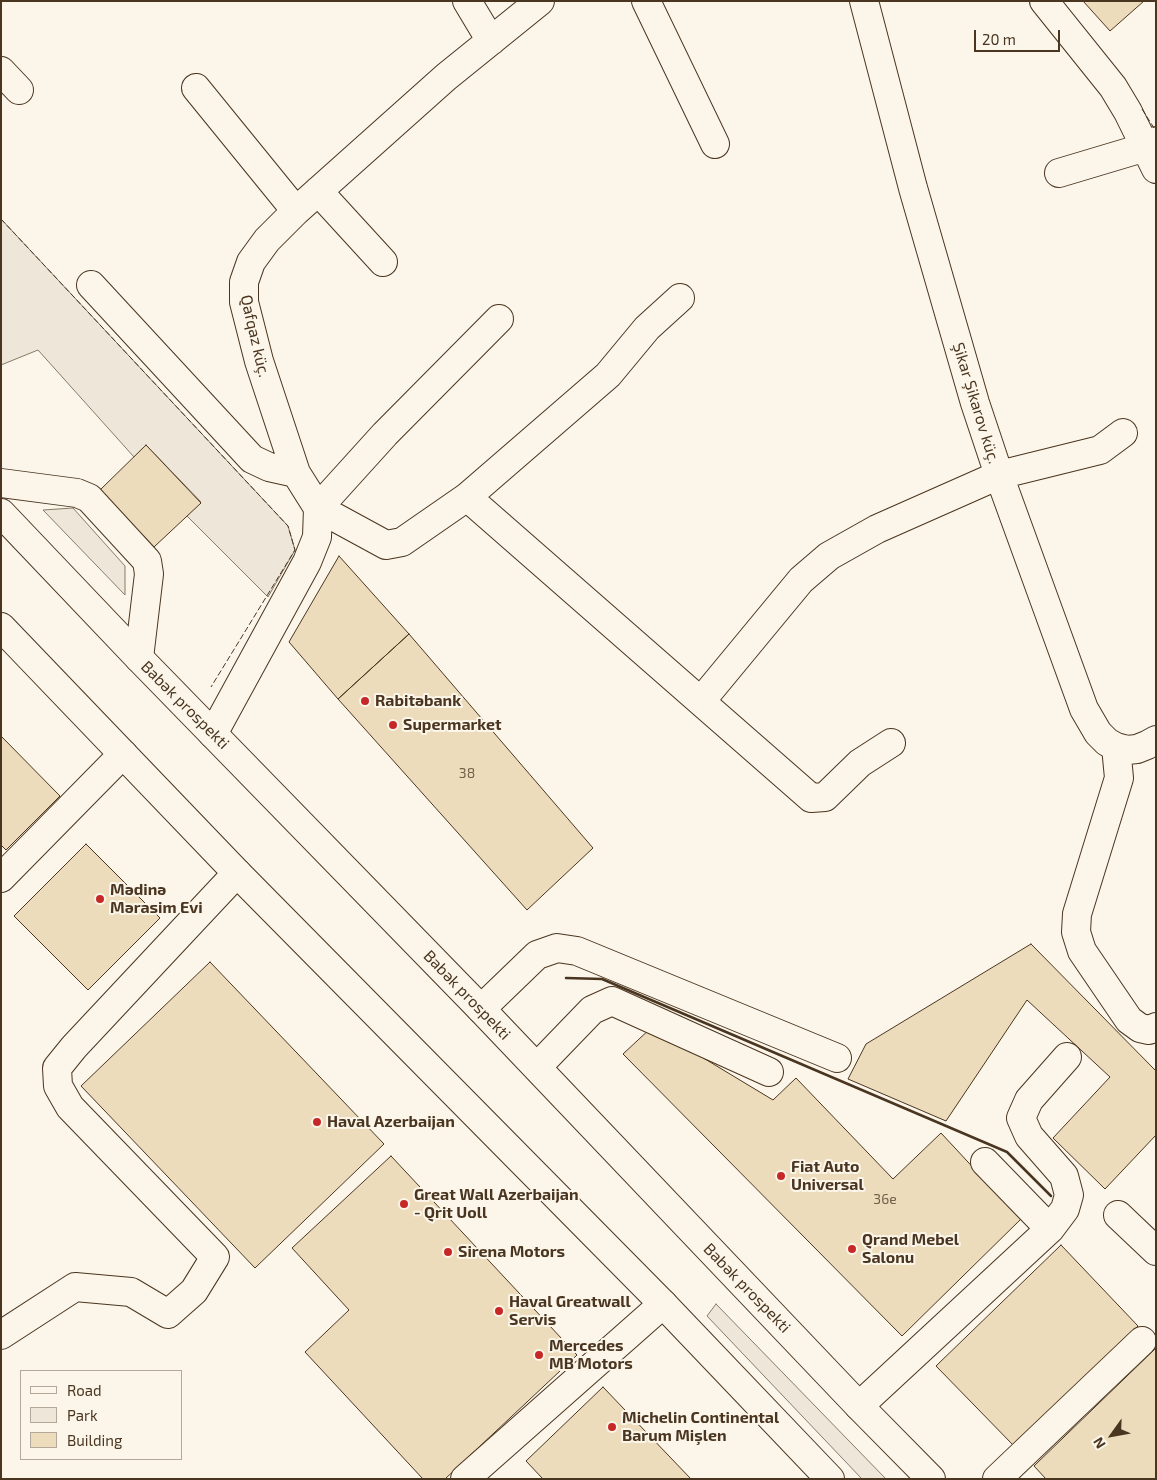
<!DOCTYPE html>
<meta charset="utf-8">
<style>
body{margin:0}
#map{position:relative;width:1157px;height:1480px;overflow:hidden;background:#fbf6e9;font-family:"Exo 2",sans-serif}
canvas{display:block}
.frame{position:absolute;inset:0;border:2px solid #4a3520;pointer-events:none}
.legend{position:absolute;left:20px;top:1370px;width:162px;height:90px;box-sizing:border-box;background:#fbf6e9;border:1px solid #b4a999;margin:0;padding:6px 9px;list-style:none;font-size:15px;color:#4a3520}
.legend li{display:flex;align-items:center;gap:10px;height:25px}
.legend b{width:25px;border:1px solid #b4a999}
.north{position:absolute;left:1087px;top:1410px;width:50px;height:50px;-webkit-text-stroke:4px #fbf6e9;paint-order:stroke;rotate:238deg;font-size:14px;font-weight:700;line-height:20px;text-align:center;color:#4a3520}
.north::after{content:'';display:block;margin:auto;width:18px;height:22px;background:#4a3520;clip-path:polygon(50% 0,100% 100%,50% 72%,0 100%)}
.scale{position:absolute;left:974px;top:30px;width:86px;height:22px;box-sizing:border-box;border:2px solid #4a3520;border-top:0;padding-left:6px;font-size:15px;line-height:18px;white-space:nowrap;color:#4a3520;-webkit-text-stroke:4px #fbf6e9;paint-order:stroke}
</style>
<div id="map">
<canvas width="1157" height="1480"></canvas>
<div class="frame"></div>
<ul class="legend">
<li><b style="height:6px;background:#fbf6e9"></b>Road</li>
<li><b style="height:14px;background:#ede6d9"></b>Park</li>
<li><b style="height:14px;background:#ecdcbc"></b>Building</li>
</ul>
<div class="north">N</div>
<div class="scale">20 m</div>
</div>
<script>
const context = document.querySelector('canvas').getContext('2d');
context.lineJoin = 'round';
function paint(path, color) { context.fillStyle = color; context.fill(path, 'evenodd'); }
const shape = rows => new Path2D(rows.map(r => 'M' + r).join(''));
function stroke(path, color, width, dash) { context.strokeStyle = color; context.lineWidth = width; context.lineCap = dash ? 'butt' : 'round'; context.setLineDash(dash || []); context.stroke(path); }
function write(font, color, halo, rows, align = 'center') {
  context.font = font + ' "Exo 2",sans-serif'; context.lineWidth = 4; context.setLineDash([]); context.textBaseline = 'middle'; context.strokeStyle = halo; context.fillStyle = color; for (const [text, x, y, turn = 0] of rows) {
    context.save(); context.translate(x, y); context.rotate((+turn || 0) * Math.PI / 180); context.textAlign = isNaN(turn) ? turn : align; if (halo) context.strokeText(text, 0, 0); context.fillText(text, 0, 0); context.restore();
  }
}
const green = shape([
 [1,219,288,526,295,550,268,597,187,516,201,502,146,445,134,457,38,350,1,365,1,219],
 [73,508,125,566,125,595,43,510,73,508],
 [716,1304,886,1479,862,1479,707,1316,716,1304]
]);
const building = shape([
 [1083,1,1144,1,1110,31,1083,1],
 [146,445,201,503,154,547,100,490,146,445],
 [339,556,409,634,338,699,289,642,339,556],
 [409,634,593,848,527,910,338,699,409,634],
 [1,736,60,796,6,850,1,845,1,736],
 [86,844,160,918,88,990,14,916,86,844],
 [1031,944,1156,1071,1156,1135,1105,1189,1053,1138,1110,1077,1027,1000,946,1121,848,1079,866,1044,1031,944],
 [210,962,384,1144,255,1268,81,1086,210,962],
 [652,1027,773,1100,796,1078,893,1179,941,1133,1021,1219,902,1336,623,1054,652,1027],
 [391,1156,577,1355,445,1479,423,1479,305,1352,349,1310,292,1248,391,1156],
 [1061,1245,1138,1326,1014,1446,936,1366,1061,1245],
 [1156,1348,1156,1479,1046,1479,1034,1466,1156,1348],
 [603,1387,691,1479,543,1479,526,1461,603,1387]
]);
const minor = shape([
 [467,1,491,41],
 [646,1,715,144],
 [864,1,913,188,975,403,999,475,1084,709,1098,733,1107,742,1116,747,1127,750,1137,749,1147,745,1156,740],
 [1044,1,1113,87,1128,112,1156,169],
 [1,71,19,90],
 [196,88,296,211],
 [1059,173,1146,147,1156,141],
 [318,191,383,262],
 [91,285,252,459,269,467,296,473],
 [499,319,385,434,318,508,386,545,402,542,467,497,608,375,647,328,680,298],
 [1,483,77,493,89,498,147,561,149,574,139,658],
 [467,497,811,798,825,797,860,763,891,743],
 [701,701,801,580,829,556,877,529,999,475,1100,450,1123,433],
 [213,734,307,562,317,537,318,508,296,473,259,361,244,302,244,282,251,262,267,240,296,211,446,77,540,1],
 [1116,747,1119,778,1077,914,1076,932,1082,951,1129,1020,1140,1028,1149,1030,1156,1027],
 [1,878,123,754],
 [481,1009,537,955,557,948,577,951,837,1058],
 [537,1067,592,1010,612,1001,769,1072],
 [985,1162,1050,1229],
 [1118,1215,1156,1251],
 [1,1335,75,1287,131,1292,168,1314,194,1291,215,1257,70,1107,58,1086,57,1068,74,1047,237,873],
 [859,1406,1050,1229,1065,1209,1069,1195,1064,1176,1029,1136,1021,1118,1029,1100,1067,1057],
 [465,1479,663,1304],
 [997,1479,1142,1341]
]);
const major = shape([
 [1,513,139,658,481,1009,859,1406,931,1479],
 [1,627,237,873,663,1304,830,1479]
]);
const fence = shape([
 [1142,109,1154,128,1156,126],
 [1,219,288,526,295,550,211,687]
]);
const wall = shape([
 [566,978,602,979,1007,1152,1051,1196]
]);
const markers = [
 [365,701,5,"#c62828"],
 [393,725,5,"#c62828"],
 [100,899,5,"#c62828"],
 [317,1122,5,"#c62828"],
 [781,1176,5,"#c62828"],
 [404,1204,5,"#c62828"],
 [852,1249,5,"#c62828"],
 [448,1252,5,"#c62828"],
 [499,1311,5,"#c62828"],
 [539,1355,5,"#c62828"],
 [612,1427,5,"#c62828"]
];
const numberNames = [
 ["38",467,773],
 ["36e",885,1199]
];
const streetNames = [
 ["Qafqaz küç.",255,336,77],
 ["Şikar Şikarov küç.",976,403,73],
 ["Babək prospekti",185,705,45],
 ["Babək prospekti",467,995,46],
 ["Babək prospekti",747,1288,46]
];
const poiNames = [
 ["Rabitəbank",375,701],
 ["Supermarket",403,725],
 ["Mədinə",110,890],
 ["Mərasim Evi",110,908],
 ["Haval Azerbaijan",327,1122],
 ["Fiat Auto",791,1167],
 ["Universal",791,1185],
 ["Great Wall Azerbaijan",414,1195],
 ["- Qrit Uoll",414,1213],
 ["Qrand Mebel",862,1240],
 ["Salonu",862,1258],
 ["Sirena Motors",458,1252],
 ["Haval Greatwall",509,1302],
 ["Servis",509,1320],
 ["Mercedes",549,1346],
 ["MB Motors",549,1364],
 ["Michelin Continental",622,1418],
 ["Barum Mişlen",622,1436]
];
paint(green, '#ede6d9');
stroke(green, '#887966', 1);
paint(building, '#ecdcbc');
stroke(building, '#4a3520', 1);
stroke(minor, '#4a3520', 30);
stroke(major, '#4a3520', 30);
stroke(minor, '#fbf6e9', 28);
stroke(major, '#fbf6e9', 28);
stroke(fence, '#4a3520', 1, [6, 2.5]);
stroke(wall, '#4a3520', 2.5);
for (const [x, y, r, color] of markers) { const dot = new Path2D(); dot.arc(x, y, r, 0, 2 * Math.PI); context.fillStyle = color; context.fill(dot); stroke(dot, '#fbf6e9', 2); }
write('14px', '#725f47', null, numberNames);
write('16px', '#4a3520', '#fbf6e9', streetNames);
write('bold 16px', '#4a3520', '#fbf6e9', poiNames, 'left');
</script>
